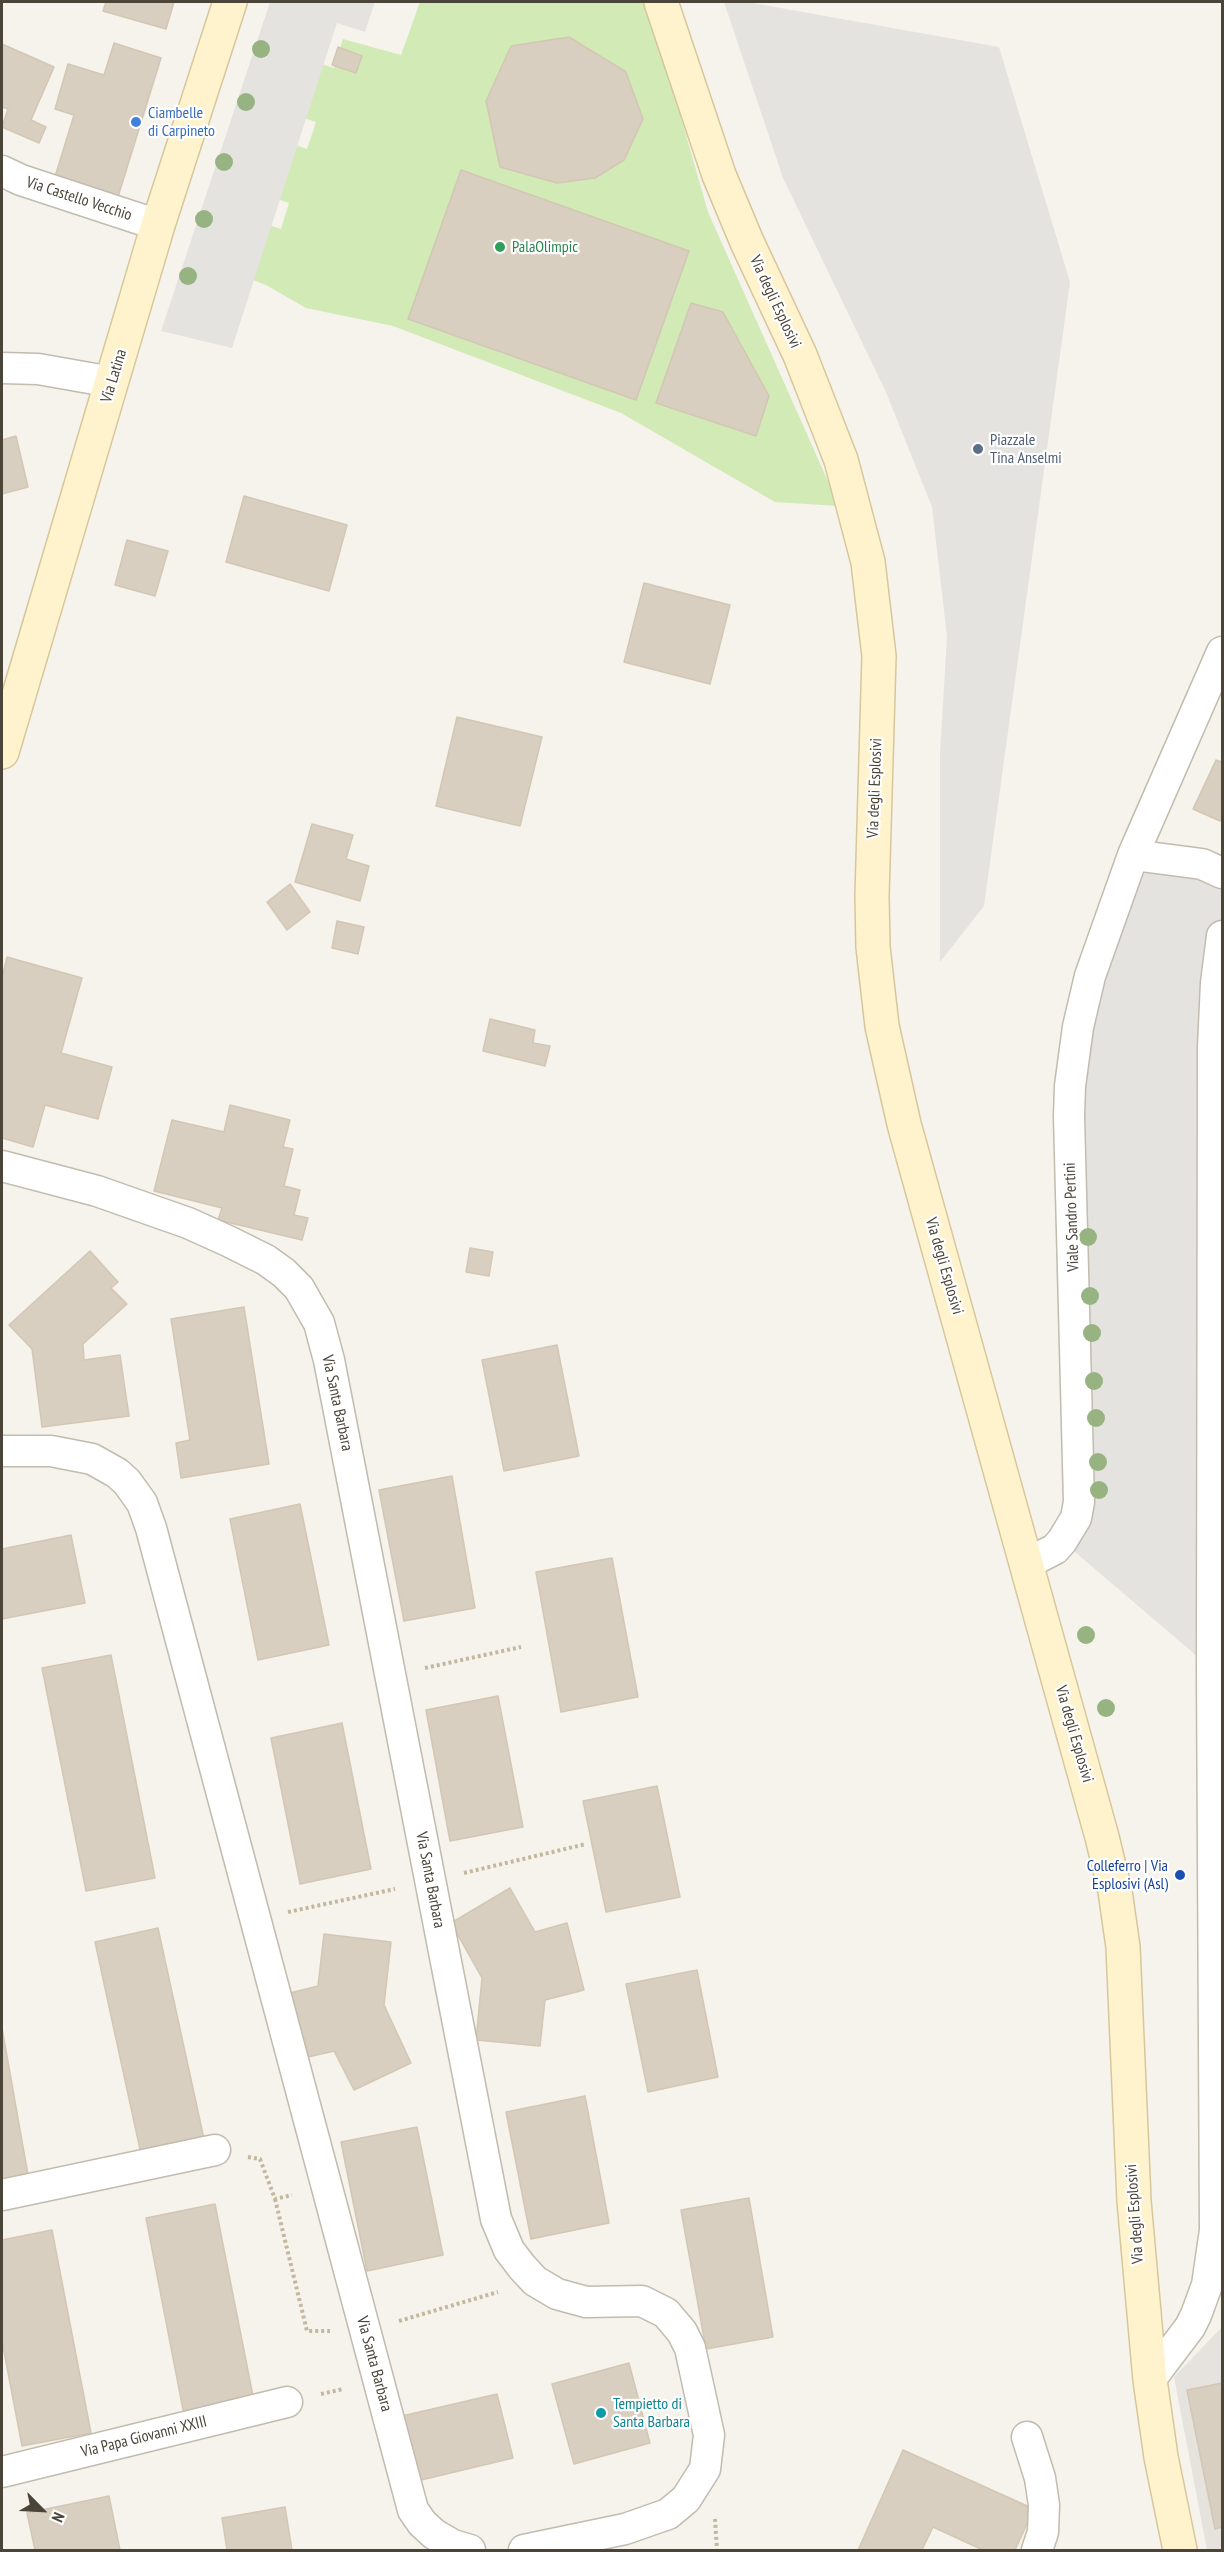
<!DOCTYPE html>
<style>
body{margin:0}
#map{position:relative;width:1224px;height:2552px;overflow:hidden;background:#f6f3ec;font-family:"PT Sans Narrow",sans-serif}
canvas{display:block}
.frame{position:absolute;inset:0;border:3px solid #4b4439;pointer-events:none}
.north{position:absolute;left:12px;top:2480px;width:60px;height:60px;-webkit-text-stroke:4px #fff;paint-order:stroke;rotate:114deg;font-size:16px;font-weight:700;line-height:24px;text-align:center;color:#4b4439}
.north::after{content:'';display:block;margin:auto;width:21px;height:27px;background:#4b4439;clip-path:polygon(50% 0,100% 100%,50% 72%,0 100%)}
</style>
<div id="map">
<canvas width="1224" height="2552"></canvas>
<div class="frame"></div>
<div class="north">N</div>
</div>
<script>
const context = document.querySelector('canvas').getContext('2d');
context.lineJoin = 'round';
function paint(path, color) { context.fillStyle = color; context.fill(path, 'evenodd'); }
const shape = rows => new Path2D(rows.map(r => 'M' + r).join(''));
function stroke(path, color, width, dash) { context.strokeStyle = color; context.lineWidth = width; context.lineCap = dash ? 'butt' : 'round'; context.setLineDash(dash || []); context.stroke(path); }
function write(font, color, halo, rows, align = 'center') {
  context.font = font + ' "PT Sans Narrow",sans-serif'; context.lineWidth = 4.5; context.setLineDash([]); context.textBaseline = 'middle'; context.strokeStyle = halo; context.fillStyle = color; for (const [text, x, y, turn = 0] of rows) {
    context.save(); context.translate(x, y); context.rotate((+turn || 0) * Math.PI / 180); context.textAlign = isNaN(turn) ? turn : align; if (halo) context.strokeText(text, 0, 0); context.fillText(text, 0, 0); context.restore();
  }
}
const industrial = shape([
 [1222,2327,1222,2550,1207,2550,1174,2377]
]);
const green = shape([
 [420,2,648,2,708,212,839,506,775,502,621,413,393,326,306,308,266,285,245,277,263,223,281,229,289,203,272,197,290,143,307,149,316,122,300,117,318,63,334,68,343,39,401,55]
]);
const parking = shape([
 [270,2,375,2,365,32,337,23,232,348,161,331],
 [724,2,747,2,999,47,1070,282,984,906,940,962,940,753,947,637,932,507,885,390,783,178],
 [1133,855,1222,873,1212,1669,1062,1541,1079,1502,1074,1056]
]);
const building = shape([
 [106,2,174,2,166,29,103,11,106,2],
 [569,37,626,72,643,119,624,160,595,178,557,183,500,167,486,101,511,46,569,37],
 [114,43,161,58,117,200,54,180,74,115,55,109,68,64,104,75,114,43],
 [2,44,54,67,31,120,46,127,39,143,2,127,8,109,2,107,2,44],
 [338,47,362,56,356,73,332,65,338,47],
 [461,170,689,251,636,400,408,319,461,170],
 [691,303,723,312,769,396,756,436,656,403,691,303],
 [16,436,28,487,2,494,2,440,16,436],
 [244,496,347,525,329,591,226,562,244,496],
 [127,540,168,551,155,596,115,585,127,540],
 [644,583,730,605,710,684,624,662,644,583],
 [457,717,542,737,520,826,436,806,457,717],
 [1216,760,1222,762,1222,817,1220,821,1193,809,1216,760],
 [312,824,353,835,346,859,369,866,360,901,295,882,312,824],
 [290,884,310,912,287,930,267,902,290,884],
 [337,921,364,927,358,954,332,948,337,921],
 [7,957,82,978,61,1053,112,1067,98,1119,45,1105,33,1147,2,1138,2,978,7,957],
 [490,1019,535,1030,533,1043,550,1046,545,1066,483,1051,490,1019],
 [230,1105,290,1120,283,1147,293,1149,284,1186,300,1190,294,1215,308,1218,302,1240,218,1220,222,1208,154,1191,172,1120,224,1132,230,1105],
 [470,1248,493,1252,489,1276,466,1272,470,1248],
 [90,1251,118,1282,111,1288,127,1304,83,1344,84,1360,120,1355,129,1416,42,1427,32,1349,9,1325,90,1251],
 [244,1307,269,1464,181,1478,176,1443,190,1440,171,1319,244,1307],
 [557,1345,579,1456,504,1471,482,1360,557,1345],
 [452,1476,475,1608,404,1621,379,1490,452,1476],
 [300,1504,329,1645,258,1660,230,1519,300,1504],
 [71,1535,85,1603,2,1619,2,1549,71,1535],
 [612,1558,638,1697,561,1712,536,1572,612,1558],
 [111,1655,155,1878,86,1891,42,1668,111,1655],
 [498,1696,523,1827,450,1841,426,1710,498,1696],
 [342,1723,371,1869,300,1884,271,1738,342,1723],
 [657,1786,680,1897,606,1912,583,1801,657,1786],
 [510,1888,535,1932,567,1923,584,1990,545,2000,540,2046,476,2040,482,1978,451,1923,510,1888],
 [158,1928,204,2139,141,2154,95,1942,158,1928],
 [324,1934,391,1942,384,2005,411,2063,354,2090,334,2051,304,2058,290,1993,318,1986,324,1934],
 [697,1970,718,2077,648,2092,626,1984,697,1970],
 [2,2028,28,2175,2,2180,2,2028],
 [585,2096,609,2223,531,2239,506,2112,585,2096],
 [417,2127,443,2255,367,2271,341,2142,417,2127],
 [749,2198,773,2337,706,2349,681,2210,749,2198],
 [215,2204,255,2406,185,2420,146,2218,215,2204],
 [52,2230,91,2433,22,2446,2,2341,2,2240,52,2230],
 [629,2363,650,2443,574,2464,552,2384,629,2363],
 [1222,2383,1222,2527,1215,2529,1187,2390,1222,2383],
 [497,2394,513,2458,417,2481,402,2416,497,2394],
 [903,2450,1034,2509,1015,2550,983,2550,933,2527,922,2550,858,2550,903,2450],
 [109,2496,120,2550,35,2550,27,2513,109,2496],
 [285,2507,292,2550,227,2550,222,2518,285,2507]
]);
const path = shape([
 [425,1668,521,1647],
 [464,1873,586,1844],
 [288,1912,395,1889],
 [248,2157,260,2159,275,2199,292,2195],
 [275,2199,307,2331,330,2331],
 [399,2321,498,2292],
 [321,2394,343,2389],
 [715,2519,717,2550]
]);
const minor = shape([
 [2,171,21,180,158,225],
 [2,368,38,369,112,382],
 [1133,855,1222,652],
 [2,1166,97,1191,188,1223,228,1241,266,1260,284,1273,299,1288,319,1323,329,1360,496,2219,509,2250,522,2267,535,2281,557,2294,586,2302,642,2301,666,2313,682,2332,690,2348,709,2435,705,2469,686,2499,668,2514,625,2529,524,2550],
 [2,1451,51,1451,92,1459,117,1473,127,1482,142,1503,151,1528,413,2510,422,2523,434,2534,453,2545,470,2550],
 [1026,1564,1055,1549,1062,1541,1076,1518,1079,1502,1069,1116,1070,1086,1078,1027,1090,976,1133,855,1202,864,1222,873],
 [2,2195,215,2150],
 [1150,2380,1190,2327,1196,2315,1207,2285,1215,2230,1212,1669,1213,1047,1216,983,1222,936],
 [1027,2437,1040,2478,1044,2505,1043,2532,1037,2550],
 [2,2472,287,2402]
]);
const secondary = shape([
 [661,2,719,175,747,242,800,355,841,460,868,562,879,656,872,896,873,947,882,1026,904,1124,1102,1837,1115,1891,1123,1947,1134,2201,1150,2380,1161,2457,1180,2550],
 [2,752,158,225,230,2]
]);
const trees = [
 [261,49],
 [246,102],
 [224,162],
 [204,219],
 [188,276],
 [1088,1237],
 [1090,1296],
 [1092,1333],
 [1094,1381],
 [1096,1418],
 [1098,1462],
 [1099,1490],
 [1086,1635],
 [1106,1708]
];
const markers = [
 [136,122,6,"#3f7fe0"],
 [500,247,6,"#2e9e5b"],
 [978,449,6,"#5c6f8a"],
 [1180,1875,6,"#1a4fb4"],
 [601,2413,6,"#0f9aa8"]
];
const shopNames = [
 ["Ciambelle",148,113],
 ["di Carpineto",148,131]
];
const streetNames = [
 ["Via Castello Vecchio",79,199,18],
 ["Via degli Esplosivi",775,302,65],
 ["Via Latina",114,376,-73],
 ["Via degli Esplosivi",875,788,-88],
 ["Viale Sandro Pertini",1072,1217,-92],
 ["Via degli Esplosivi",944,1266,74],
 ["Via Santa Barbara",337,1403,78],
 ["Via degli Esplosivi",1074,1734,74],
 ["Via Santa Barbara",430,1880,79],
 ["Via degli Esplosivi",1135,2214,-94],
 ["Via Santa Barbara",374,2364,75],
 ["Via Papa Giovanni XXIII",144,2437,-14]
];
const leisureNames = [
 ["PalaOlimpic",512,247]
];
const serviceNames = [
 ["Piazzale",990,440],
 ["Tina Anselmi",990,458]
];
const transitNames = [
 ["Colleferro | Via",1168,1866],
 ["Esplosivi (Asl)",1168,1884]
];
const cultureNames = [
 ["Tempietto di",613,2404],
 ["Santa Barbara",613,2422]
];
paint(industrial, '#e6e2dd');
paint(green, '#d2eab5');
paint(parking, '#e5e3e0');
paint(building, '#d8cfc1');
stroke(building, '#d3c7b4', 1.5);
stroke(minor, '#c2bbae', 33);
stroke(secondary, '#d6c79b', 36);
stroke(path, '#c4b79f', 4, [3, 3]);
stroke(minor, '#fff', 30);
stroke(secondary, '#fff3cd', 33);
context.fillStyle = '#97b381';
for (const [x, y] of trees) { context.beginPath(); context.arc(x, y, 9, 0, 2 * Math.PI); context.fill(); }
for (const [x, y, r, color] of markers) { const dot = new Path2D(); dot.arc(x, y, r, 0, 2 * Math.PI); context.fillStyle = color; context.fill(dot); stroke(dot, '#fff', 2); }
write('16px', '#366cbe', '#fff', shopNames, 'left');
write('16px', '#4b4439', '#fff', streetNames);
write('16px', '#27864d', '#fff', leisureNames, 'left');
write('16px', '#4e5e75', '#fff', serviceNames, 'left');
write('16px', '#164399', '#fff', transitNames, 'right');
write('16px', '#0d838f', '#fff', cultureNames, 'left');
</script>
